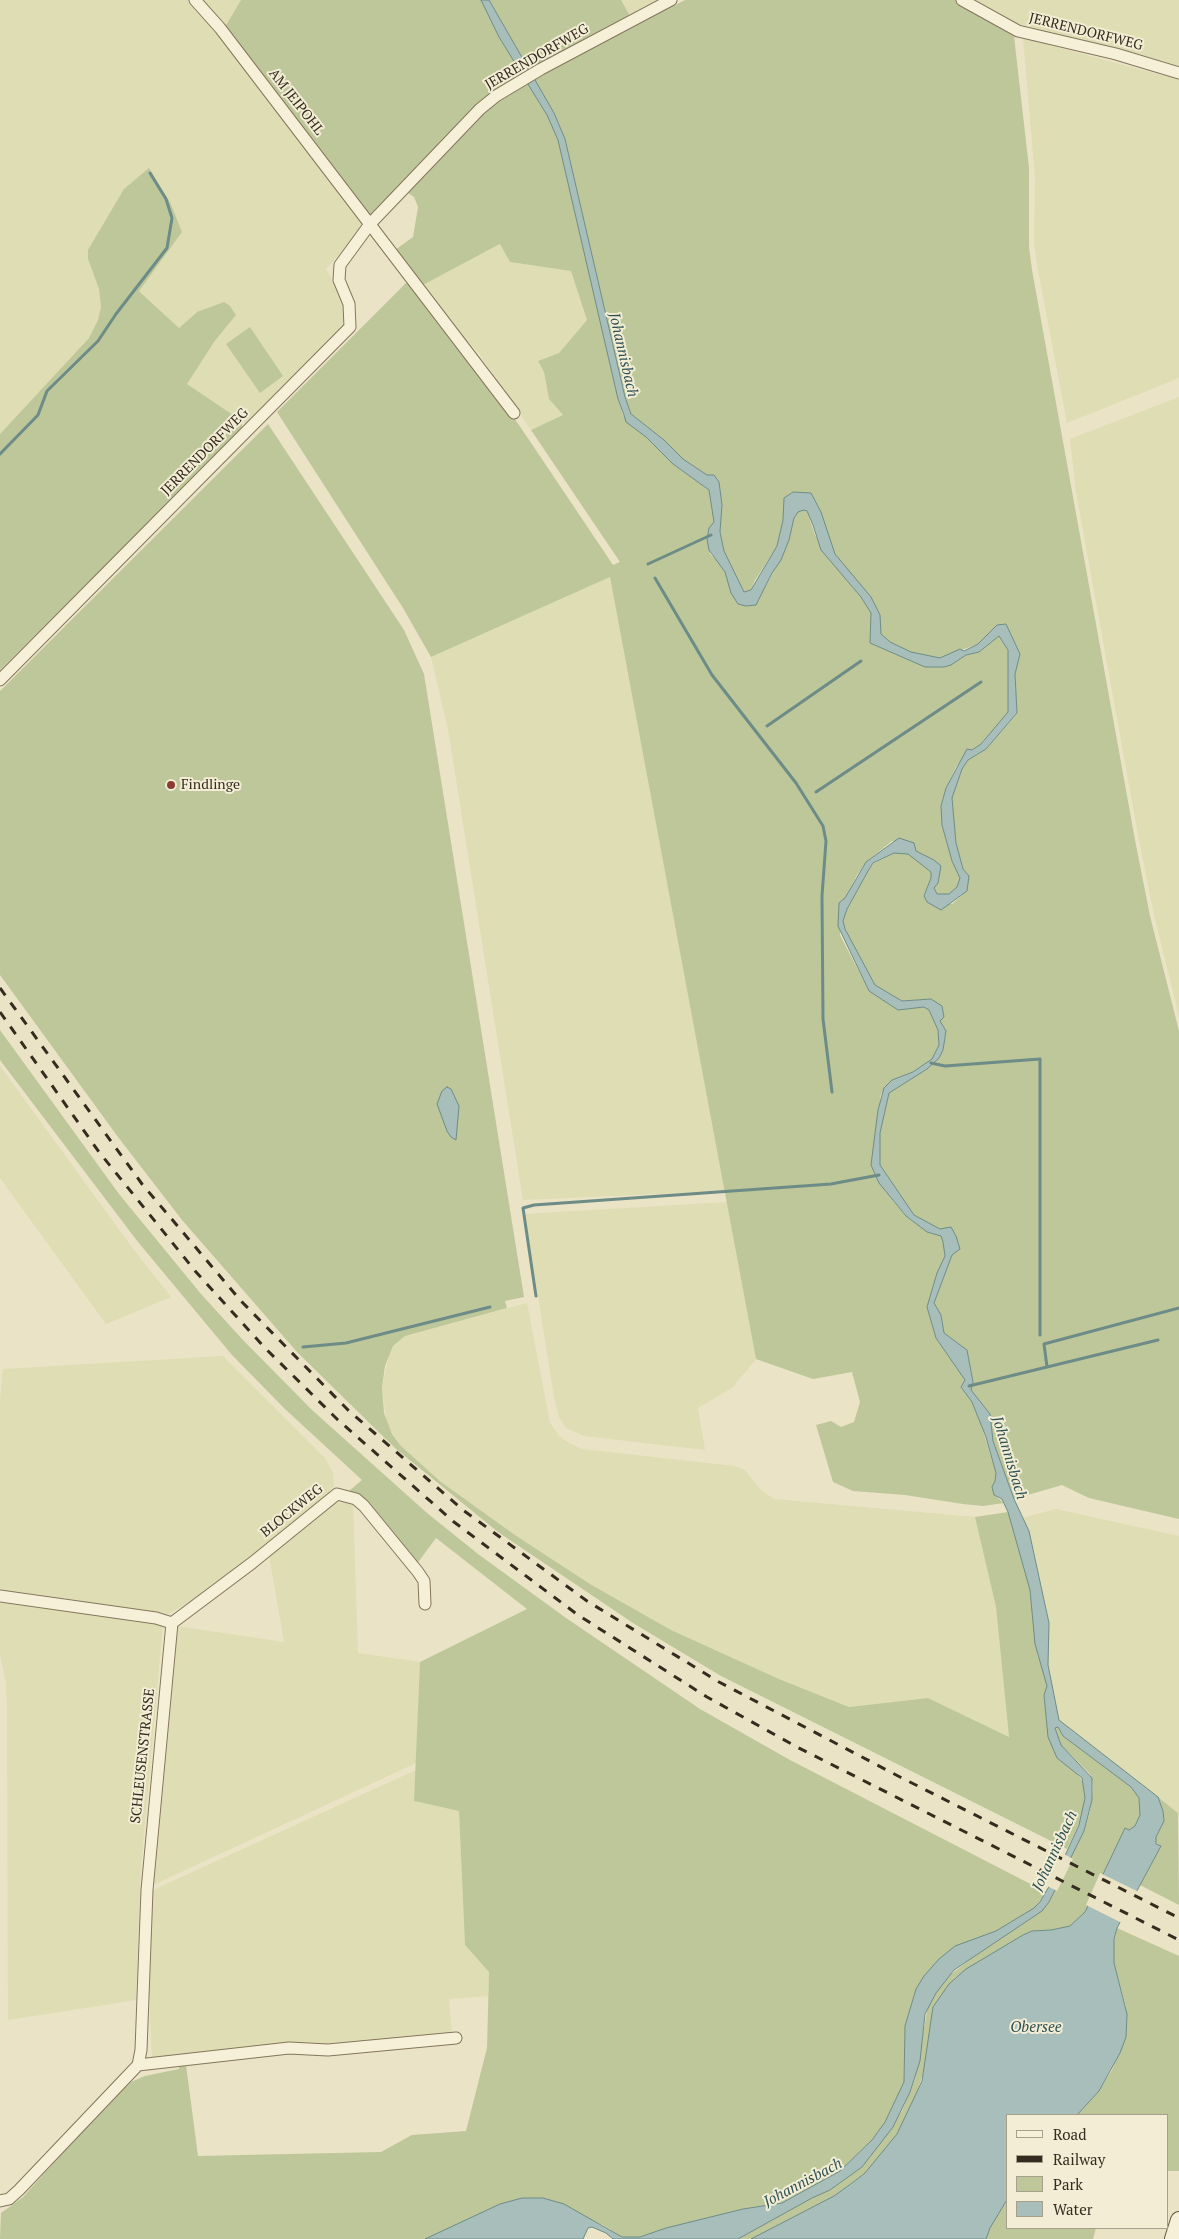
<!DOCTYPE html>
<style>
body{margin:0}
#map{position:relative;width:1179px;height:2239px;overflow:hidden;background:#eae3c5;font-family:"PT Serif",serif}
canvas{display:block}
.legend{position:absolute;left:1006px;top:2114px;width:162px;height:115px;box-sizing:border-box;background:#f2edd4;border:1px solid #a6a08c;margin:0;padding:6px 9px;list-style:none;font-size:15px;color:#352c1f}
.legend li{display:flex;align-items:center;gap:10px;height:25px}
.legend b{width:25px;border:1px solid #a6a08c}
</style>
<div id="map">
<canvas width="1179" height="2239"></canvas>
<ul class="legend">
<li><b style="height:6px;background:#f6f0d8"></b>Road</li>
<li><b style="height:6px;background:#352c1f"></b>Railway</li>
<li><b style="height:14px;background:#bdc79a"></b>Park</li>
<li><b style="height:14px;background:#a7beba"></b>Water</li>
</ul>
</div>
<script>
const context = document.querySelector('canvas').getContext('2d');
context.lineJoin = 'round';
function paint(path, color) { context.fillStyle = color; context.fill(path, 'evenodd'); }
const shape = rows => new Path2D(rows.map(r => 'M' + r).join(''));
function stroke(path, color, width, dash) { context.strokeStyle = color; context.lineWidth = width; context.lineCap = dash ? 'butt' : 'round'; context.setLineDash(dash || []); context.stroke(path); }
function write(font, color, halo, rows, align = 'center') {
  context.font = font + ' "PT Serif",serif'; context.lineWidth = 4; context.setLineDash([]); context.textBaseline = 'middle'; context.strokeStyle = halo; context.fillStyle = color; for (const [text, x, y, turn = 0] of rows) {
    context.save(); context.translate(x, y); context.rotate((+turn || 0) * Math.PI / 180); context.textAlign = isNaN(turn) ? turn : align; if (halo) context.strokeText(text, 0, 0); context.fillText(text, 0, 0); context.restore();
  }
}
const farmland = shape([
 [0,0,189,0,216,29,366,224,326,269,345,303,346,324,248,425,186,384,214,342,236,315,196,312,179,328,139,290,155,267,88,259,99,289,101,307,98,320,89,338,0,434],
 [202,0,241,0,225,27],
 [621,0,660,0,630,16],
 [973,0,1179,0,1179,68,1005,20],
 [1023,38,1179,80,1179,378,1067,423,1037,265,1034,242,1035,178],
 [501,244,510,262,571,271,587,320,559,353,538,361,544,372,549,399,563,415,531,430,478,352,446,321,421,286],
 [1179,397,1179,1016,1154,915,1139,840,1076,492,1070,439],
 [610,577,726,1191,523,1200,448,729,431,657],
 [0,1066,131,1246,171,1297,106,1324,0,1178],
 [727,1202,756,1359,732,1388,698,1408,705,1450,584,1436,566,1428,559,1417,554,1397,525,1214],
 [527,1303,550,1423,559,1436,569,1443,582,1449,734,1466,745,1470,761,1490,774,1499,975,1517,996,1607,1009,1737,928,1698,849,1707,779,1679,671,1630,590,1584,515,1535,441,1482,401,1446,387,1425,382,1388,389,1356,393,1346,405,1336],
 [223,1356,325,1458,333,1473,334,1485,327,1495,202,1595,168,1614,0,1589,0,1399,3,1369],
 [350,1502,353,1503,358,1653,420,1662,416,1763,153,1885,176,1626,284,1642,269,1555,333,1503],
 [1056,1509,1179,1536,1179,1819,1178,1813,1059,1720,1048,1665,1049,1623,1045,1601,1032,1543,1022,1518],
 [0,1602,163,1624,141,1867,136,2000,8,2020,7,1709,6,1683,0,1655],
 [416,1770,414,1801,459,1811,465,1945,489,1972,488,1996,449,1999,452,2035,152,2060,149,1991,153,1890]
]);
const green = shape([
 [241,0,481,0,499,37,523,76,371,217,225,27],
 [489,0,621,0,630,16,552,57,530,72],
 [685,0,956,0,1014,36,1029,168,1029,247,1032,270,1135,840,1150,916,1179,1031,1179,1519,1089,1498,1062,1485,1014,1499,993,1441,990,1414,970,1390,973,1382,967,1350,944,1333,941,1315,934,1303,952,1255,940,1229,914,1215,880,1165,880,1133,889,1093,927,1069,943,1050,946,1031,940,1021,944,1016,942,1006,931,999,902,1001,875,985,845,929,843,921,847,909,868,871,873,864,894,853,908,853,931,872,931,878,924,896,952,904,967,891,969,876,963,869,956,843,952,798,962,769,968,760,986,749,1017,714,1015,674,1020,654,1006,624,997,625,978,644,940,658,911,652,890,642,881,635,880,615,835,554,821,512,811,493,792,492,784,498,783,520,777,546,754,582,751,590,744,592,724,551,720,532,722,505,719,482,714,475,707,475,683,459,664,440,631,414,625,397,565,139,554,113,533,77],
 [527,81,547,115,558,140,618,399,623,415,673,464,709,490,714,522,710,554,719,562,725,572,738,604,766,586,789,540,794,518,798,512,804,510,807,511,815,535,829,559,861,597,871,613,870,643,925,667,944,667,951,665,966,655,979,652,999,636,1008,650,1008,712,981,744,972,750,956,767,946,788,941,806,942,825,952,861,960,878,957,887,949,894,937,895,934,888,934,860,892,841,866,862,857,875,845,898,840,935,869,991,898,1010,924,1007,929,1010,938,1030,939,1045,932,1059,913,1072,892,1080,881,1094,871,1165,893,1201,906,1216,927,1232,941,1236,943,1242,945,1256,937,1273,927,1307,936,1338,965,1380,961,1386,972,1402,980,1421,996,1473,995,1481,992,1487,994,1495,1004,1503,983,1506,963,1504,905,1495,853,1491,833,1482,816,1425,831,1421,841,1427,854,1422,860,1402,852,1372,813,1379,756,1359,610,577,431,657,403,608,277,412,407,282,440,325,471,360,519,425,613,565,620,562,531,430,563,415,549,399,544,372,538,361,559,353,587,320,571,271,510,262,500,244,421,286,395,250,413,237,418,207,414,197,408,193,485,111],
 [149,168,170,202,182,232,139,291,179,328,197,312,224,302,230,306,236,315,214,342,187,384,242,421,242,430,0,670,0,434,89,338,98,320,101,307,99,289,88,259,88,250,124,189],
 [250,327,283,376,260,393,226,344],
 [268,424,404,630,424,674,524,1297,505,1301,507,1308,405,1336,393,1346,385,1366,382,1388,384,1413,392,1434,401,1446,441,1482,515,1535,590,1584,671,1630,779,1679,849,1707,928,1698,1009,1737,996,1607,975,1517,1008,1512,1030,1590,1038,1657,1043,1666,1047,1686,1044,1695,1047,1724,1057,1757,1076,1773,1084,1783,1085,1798,1082,1817,1067,1849,721,1676,633,1623,498,1532,395,1448,297,1352,182,1220,118,1137,0,975,0,691],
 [0,1030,119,1194,201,1294,242,1339,312,1410,427,1513,478,1554,566,1618,700,1709,790,1760,1046,1892,1035,1908,996,1931,982,1937,916,1989,905,2026,904,2082,885,2122,872,2140,840,2171,782,2203,743,2209,631,2239,622,2237,603,2225,543,2198,536,2198,460,2224,425,2239,0,2239,1,2213,23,2197,87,2126,131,2082,145,2076,179,2069,179,2066,186,2065,198,2156,381,2152,412,2135,466,2131,487,2048,489,1972,465,1945,459,1811,414,1801,420,1662,527,1609,436,1538,416,1565,368,1502,349,1491,362,1480,285,1409,232,1355,138,1242,0,1060],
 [1058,1727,1063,1736,1131,1787,1139,1798,1140,1815,1135,1826,1129,1830,1125,1828,1085,1912,1070,1926,1051,1930,1032,1931,1023,1935,956,1977,933,2007,925,2067,915,2099,897,2134,875,2162,865,2173,834,2196,751,2239,738,2239,812,2198,830,2190,862,2167,902,2111,915,2079,928,2006,945,1979,973,1957,1036,1915,1049,1902,1084,1831,1090,1811,1093,1790,1092,1778,1089,1773,1061,1745,1055,1728],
 [1158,1797,1178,1813,1179,1905,1140,1885,1161,1846,1156,1843,1156,1837,1164,1821,1163,1811],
 [1117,1928,1179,1956,1179,2171,1168,2171,1168,2115,1077,2115,1099,2091,1112,2070,1126,2037,1126,2007,1114,1963,1113,1946],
 [1008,2198,1008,2228,1096,2228,1093,2239,986,2239,990,2228]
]);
const water = shape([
 [481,0,489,0,554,113,565,139,625,397,631,414,664,440,683,459,707,475,714,475,719,482,722,505,720,532,724,551,744,592,751,590,777,546,783,520,784,498,793,492,811,493,821,512,835,554,871,597,880,615,881,634,890,642,911,652,940,658,960,649,964,651,978,644,997,625,1006,624,1020,654,1015,674,1017,713,986,749,968,760,962,769,952,798,956,843,963,869,969,876,967,891,941,910,927,902,924,896,931,878,931,872,908,854,894,853,873,863,868,871,847,909,843,921,845,929,875,985,902,1001,931,999,942,1006,944,1017,940,1021,946,1031,943,1050,939,1058,927,1069,889,1093,880,1133,880,1165,914,1215,940,1229,951,1227,956,1236,960,1249,952,1255,934,1303,941,1315,944,1333,967,1350,973,1382,971,1390,990,1414,993,1441,1014,1499,1029,1531,1049,1623,1048,1665,1059,1720,1158,1797,1163,1811,1164,1821,1156,1837,1156,1844,1161,1846,1117,1928,1114,1939,1114,1963,1127,2014,1126,2037,1120,2053,1099,2091,1077,2115,1008,2115,1008,2198,990,2228,986,2239,751,2239,834,2196,852,2183,865,2173,897,2134,922,2081,933,2007,949,1984,966,1969,1023,1935,1032,1931,1051,1930,1070,1926,1085,1912,1125,1828,1129,1830,1135,1826,1140,1815,1139,1798,1131,1787,1063,1736,1058,1727,1055,1728,1061,1745,1092,1778,1092,1800,1084,1831,1049,1902,1042,1911,954,1970,936,1993,925,2014,920,2061,910,2092,893,2127,862,2167,830,2190,812,2198,738,2239,613,2239,606,2233,592,2227,588,2228,583,2239,425,2239,500,2204,522,2198,543,2198,564,2204,622,2237,640,2237,666,2228,743,2209,782,2203,840,2171,872,2140,885,2122,904,2082,905,2026,916,1989,924,1976,939,1959,955,1946,996,1931,1034,1908,1040,1902,1058,1871,1079,1825,1085,1798,1082,1778,1057,1758,1048,1737,1044,1695,1047,1686,1035,1644,1030,1590,1008,1512,1002,1499,994,1495,992,1487,995,1481,996,1473,986,1437,972,1402,961,1387,965,1380,936,1338,927,1307,937,1273,945,1256,943,1242,941,1236,927,1232,906,1216,879,1183,871,1165,878,1110,884,1088,892,1080,913,1072,932,1059,939,1045,938,1030,929,1010,924,1007,898,1010,869,991,838,926,839,903,845,898,866,862,899,838,914,843,916,851,934,860,941,866,938,883,934,888,937,894,949,894,957,887,960,878,952,861,942,825,941,806,946,788,967,749,972,750,981,744,1008,712,1008,650,999,636,979,652,966,655,951,665,944,667,925,667,870,643,871,613,861,597,821,550,813,525,807,511,804,510,798,512,794,518,789,540,781,560,772,573,756,605,746,606,738,604,731,593,725,572,709,550,707,539,709,528,714,522,709,490,673,464,646,437,626,422,624,415,618,399,558,140,547,115,499,37,481,0],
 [447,1087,451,1089,459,1106,456,1140,451,1137,447,1131,437,1104,442,1091,447,1087]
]);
const pier = shape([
 [1064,1854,1073,1859,1057,1891,1047,1886],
 [1100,1873,1139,1892,1122,1923,1086,1905]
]);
const stream = shape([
 [0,454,38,415,47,391,98,341,116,314,167,248,172,218,166,199,150,173],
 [648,564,711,535],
 [655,578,712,675,796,783,823,826,826,841,822,896,823,1019,832,1092],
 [767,726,861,661],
 [816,792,981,682],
 [931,1063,945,1066,1040,1059,1040,1335],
 [536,1296,523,1208,534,1205,831,1184,879,1175],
 [303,1347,346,1343,490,1307],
 [1047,1367,1044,1344,1179,1308],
 [969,1386,1158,1340]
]);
const street = shape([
 [195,0,220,28,514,413],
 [962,0,1018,31,1116,54,1179,73],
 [0,680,350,327,349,304,339,280,340,265,370,224,480,109,496,96,541,69,671,0],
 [0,1596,156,1618,172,1623],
 [172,1623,252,1563,337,1494,356,1499,364,1506,418,1572,424,1581,425,1604],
 [138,2065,289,2048,328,2050,456,2038],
 [0,2201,9,2199,19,2190,138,2065,141,2050,147,1890,172,1623]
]);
const secondary = shape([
 [1173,2239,1179,2220]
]);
const rail = shape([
 [0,988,142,1184,241,1301,348,1410,463,1510,587,1601,719,1682,900,1777,1179,1918],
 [0,1012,99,1152,196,1272,265,1348,338,1420,454,1522,578,1615,707,1697,797,1747,1179,1940]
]);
const markers = [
 [171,785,5,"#8e3b32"]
];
const streetNames = [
 ["JERRENDORFWEG",1086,32,14],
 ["JERRENDORFWEG",537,57,-30],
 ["AM JEIPOHL",296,102,52],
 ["JERRENDORFWEG",205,452,-45],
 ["BLOCKWEG",292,1511,-39],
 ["SCHLEUSENSTRASSE",143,1756,-84]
];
const poiNames = [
 ["Findlinge",181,785]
];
const waterNames = [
 ["Johannisbach",623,355,77],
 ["Johannisbach",1009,1458,73],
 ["Johannisbach",1055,1851,-65],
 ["Obersee",1036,2028],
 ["Johannisbach",803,2183,-28]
];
paint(farmland, '#dfddb3');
paint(green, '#bdc79a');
paint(water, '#a7beba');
stroke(water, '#6e8c87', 1);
paint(pier, '#eae3c5');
stroke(stream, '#6e8c87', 3);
stroke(street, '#84765d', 13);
stroke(secondary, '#665740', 18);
stroke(street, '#f6f0d8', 11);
stroke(secondary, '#f6f0d8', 16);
stroke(rail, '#352c1f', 3, [9, 9]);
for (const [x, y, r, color] of markers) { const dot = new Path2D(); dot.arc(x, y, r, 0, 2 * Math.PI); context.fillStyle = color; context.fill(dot); stroke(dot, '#f2edd4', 2); }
write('14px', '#352c1f', '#f2edd4', streetNames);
write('14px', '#352c1f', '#f2edd4', poiNames, 'left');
write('italic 15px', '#305254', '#f2edd4', waterNames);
</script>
